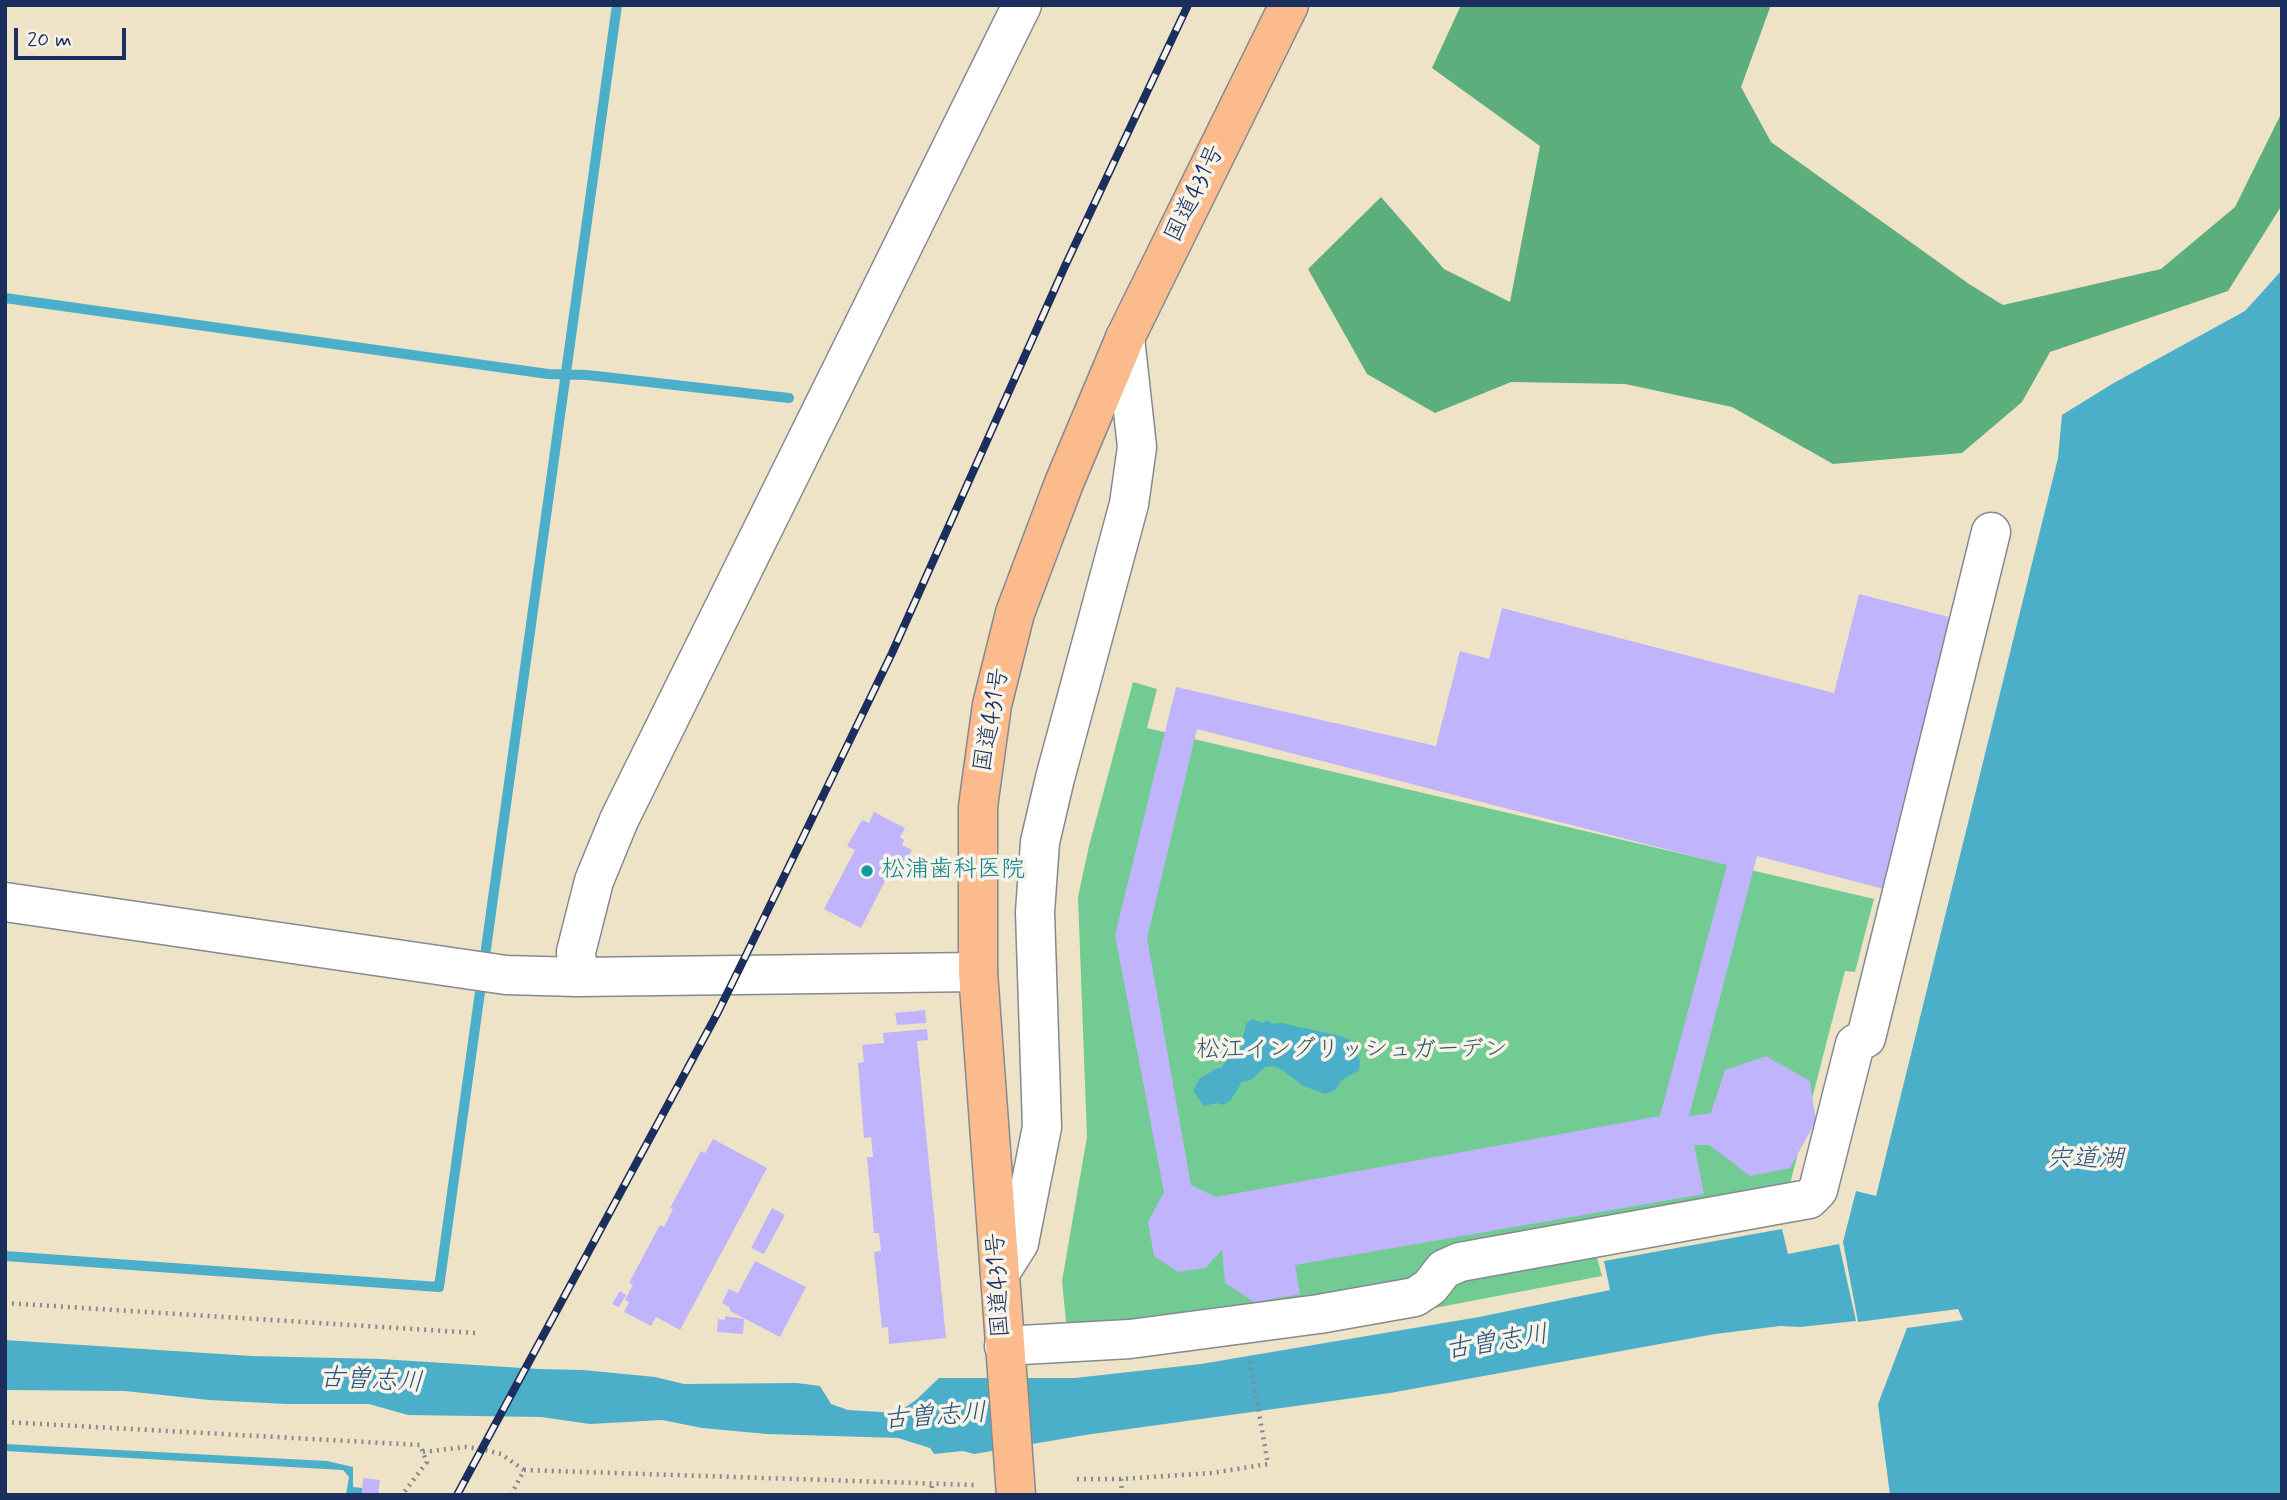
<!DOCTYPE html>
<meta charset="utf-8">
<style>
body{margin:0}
#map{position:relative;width:2287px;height:1500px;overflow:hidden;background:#eee3c6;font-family:Mynerve,sans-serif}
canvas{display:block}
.frame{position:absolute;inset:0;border:7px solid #1b2f5e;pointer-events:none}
.scale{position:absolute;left:14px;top:28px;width:112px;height:32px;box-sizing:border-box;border:4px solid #1b2f5e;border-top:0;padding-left:9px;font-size:21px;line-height:24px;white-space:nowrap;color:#1b2f5e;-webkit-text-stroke:5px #f7f3e8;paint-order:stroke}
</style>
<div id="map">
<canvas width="2287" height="1500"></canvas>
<div class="frame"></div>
<div class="scale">20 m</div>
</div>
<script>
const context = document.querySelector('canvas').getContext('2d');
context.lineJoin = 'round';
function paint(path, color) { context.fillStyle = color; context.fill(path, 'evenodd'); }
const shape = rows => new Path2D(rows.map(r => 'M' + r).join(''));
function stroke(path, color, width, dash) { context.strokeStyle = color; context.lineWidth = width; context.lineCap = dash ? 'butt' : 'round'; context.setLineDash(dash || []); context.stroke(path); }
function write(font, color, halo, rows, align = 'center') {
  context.font = font + ' Mynerve,"Klee One",sans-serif'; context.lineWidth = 7; context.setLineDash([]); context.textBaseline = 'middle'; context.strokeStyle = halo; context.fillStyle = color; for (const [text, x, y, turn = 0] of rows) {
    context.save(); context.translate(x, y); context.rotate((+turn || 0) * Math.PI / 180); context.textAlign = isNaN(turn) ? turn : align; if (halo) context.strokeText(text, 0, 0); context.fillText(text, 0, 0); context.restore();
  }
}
const green = shape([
 [1133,682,1157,689,1147,728,1874,899,1855,972,1845,971,1790,1184,1595,1250,1602,1276,1283,1337,1070,1361,1062,1281,1087,1137,1078,897,1089,846]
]);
const forest = shape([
 [1461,5,1771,5,1741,87,1771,142,1969,284,2003,305,2161,269,2235,207,2282,112,2282,205,2228,291,2050,352,2022,402,1962,453,1833,464,1732,407,1625,384,1511,382,1435,413,1367,374,1308,269,1381,197,1444,269,1510,302,1540,146,1432,68]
]);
const water = shape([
 [2282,270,2282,1495,1890,1495,1878,1404,1907,1328,1963,1320,1958,1309,1858,1322,1843,1242,1856,1191,1876,1196,2058,458,2062,415,2112,384,2245,311],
 [1252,1019,1263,1023,1267,1020,1273,1024,1281,1023,1336,1035,1350,1040,1354,1044,1360,1062,1359,1070,1342,1080,1335,1090,1325,1094,1304,1086,1282,1070,1273,1066,1265,1067,1251,1080,1242,1082,1230,1101,1222,1105,1217,1103,1204,1106,1193,1091,1199,1079,1217,1068,1221,1068,1229,1056,1240,1051,1246,1024],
 [1782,1229,1788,1254,1839,1244,1856,1321,1800,1327,1780,1326,1715,1334,1390,1393,1085,1435,974,1454,963,1451,934,1454,930,1448,898,1438,767,1434,702,1428,662,1420,590,1424,541,1417,408,1415,369,1404,286,1404,209,1400,125,1391,5,1390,5,1340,251,1356,381,1359,538,1369,583,1370,655,1377,684,1384,797,1383,820,1386,831,1404,848,1410,897,1413,916,1400,939,1378,1075,1378,1201,1364,1479,1317,1610,1290,1604,1261],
 [5,1444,327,1461,353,1467,353,1487,362,1488,362,1493,364,1493,346,1495,349,1477,343,1470,5,1451]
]);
const stream = shape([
 [5,298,548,374,587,375,789,398],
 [5,1256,439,1287,617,5]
]);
const building = shape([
 [1859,594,1953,618,1884,889,1757,856,1689,1116,1711,1113,1725,1070,1766,1056,1810,1081,1816,1121,1790,1168,1750,1176,1709,1145,1694,1145,1704,1194,1295,1265,1300,1294,1254,1302,1225,1283,1222,1250,1205,1268,1178,1272,1154,1256,1148,1222,1164,1192,1115,935,1176,687,1436,746,1460,651,1489,659,1502,608,1834,693],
 [1197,729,1727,865,1660,1116,1216,1197,1191,1185,1147,938],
 [874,812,905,828,900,837,904,840,902,845,912,850,900,873,891,869,861,928,824,909,855,850,847,846,862,820,869,823],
 [925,1010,926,1023,897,1025,895,1013],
 [927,1029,928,1040,917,1041,946,1338,889,1344,888,1327,882,1328,874,1252,881,1251,879,1233,874,1233,867,1157,873,1157,871,1137,864,1138,858,1063,864,1062,862,1045,884,1043,883,1033],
 [713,1139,767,1168,680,1330,656,1317,651,1326,624,1312,629,1302,625,1300,633,1285,629,1283,660,1225,664,1227,673,1209,670,1208,701,1151,705,1153],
 [772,1208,785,1215,764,1254,751,1248],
 [755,1261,806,1287,780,1337,730,1311,730,1308,722,1303,729,1289,738,1293],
 [620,1291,626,1295,619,1307,612,1304],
 [725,1316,744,1319,743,1334,717,1332,718,1319,725,1320],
 [363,1478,380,1480,378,1495,362,1493]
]);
const path = shape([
 [5,1303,476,1333],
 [5,1422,420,1445,427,1462,402,1495],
 [423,1452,466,1447,481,1449,501,1454,524,1470],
 [1077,1479,1121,1479,1212,1473,1268,1464,1250,1362],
 [1121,1479,1122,1495],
 [511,1495,524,1470,975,1485],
 [931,1495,932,1485]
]);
const minor = shape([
 [5,902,506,975,578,977,978,972],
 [578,977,576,952,594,881,619,820,1022,5],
 [1000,1273,1019,1243,1042,1127,1035,912,1040,842,1055,778,1129,504,1137,447,1125,338],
 [1004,1346,1130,1339,1319,1314,1415,1297,1430,1287,1444,1269,1460,1262,1809,1199,1818,1190,1855,1044,1866,1038,1991,532]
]);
const highway = shape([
 [1016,1495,978,972,978,807,992,705,1015,613,1064,483,1125,338,1289,5]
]);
const rail = shape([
 [457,1495,718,1012,747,953,892,653,1065,266,1188,5]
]);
const markers = [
 [867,871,7,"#0f9aa8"]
];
const streetNames = [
 ["国道431号",1196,194,-64],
 ["国道431号",993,720,-80],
 ["国道431号",1000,1285,-93]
];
const cultureNames = [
 ["松浦歯科医院",881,871]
];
const parkNames = [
 ["松江イングリッシュガーデン",1352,1051]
];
const waterNames = [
 ["宍道湖",2085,1161],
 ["古曽志川",1497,1344,-9],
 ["古曽志川",371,1382,3],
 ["古曽志川",935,1418,-4]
];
paint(green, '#71cb92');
paint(forest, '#5caf7c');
paint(water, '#4bafca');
stroke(stream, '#4bafca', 10);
paint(building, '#c0b5fc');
stroke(minor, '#848992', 41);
stroke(highway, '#848992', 41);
stroke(path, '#848992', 4.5, [2, 5]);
stroke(minor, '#fff', 38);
stroke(highway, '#fbbb8c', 38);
stroke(rail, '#1b2f5e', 8);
stroke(rail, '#f7f3e8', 5, [16]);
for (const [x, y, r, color] of markers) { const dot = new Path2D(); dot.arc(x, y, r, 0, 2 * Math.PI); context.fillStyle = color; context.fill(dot); stroke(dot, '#f7f3e8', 2.5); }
write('24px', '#1b2f5e', '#f7f3e8', streetNames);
write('24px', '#0d838f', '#f7f3e8', cultureNames, 'left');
write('24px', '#30566b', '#f7f3e8', parkNames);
write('italic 26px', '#29557e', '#f7f3e8', waterNames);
</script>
